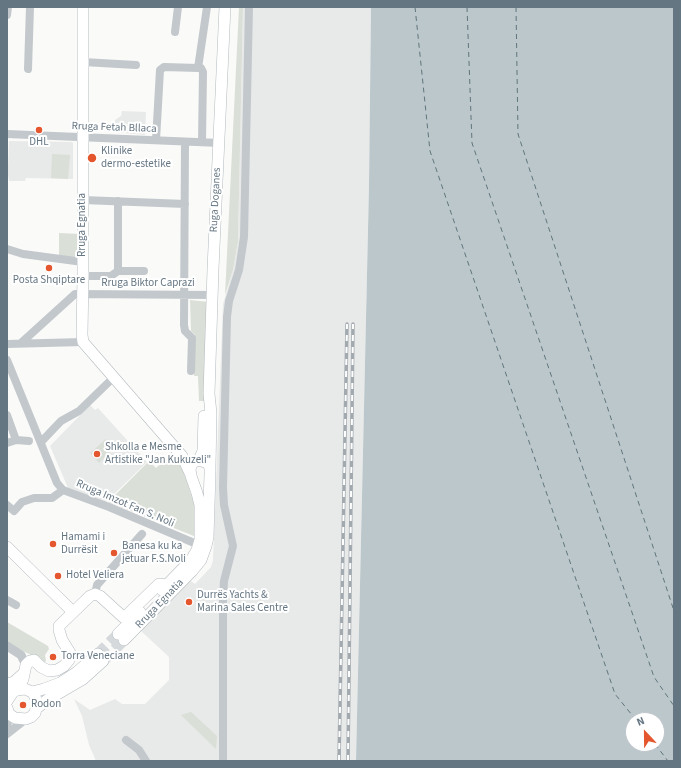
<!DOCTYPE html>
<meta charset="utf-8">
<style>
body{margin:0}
#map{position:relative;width:681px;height:768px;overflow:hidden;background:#fafaf8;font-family:"Source Sans 3",sans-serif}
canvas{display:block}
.frame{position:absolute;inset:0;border:8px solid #657683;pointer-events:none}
.north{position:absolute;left:625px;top:712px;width:40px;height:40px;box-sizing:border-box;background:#fff;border:1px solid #c1c8cd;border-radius:50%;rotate:338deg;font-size:11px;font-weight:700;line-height:16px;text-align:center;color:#657683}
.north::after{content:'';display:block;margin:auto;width:14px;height:18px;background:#e4572e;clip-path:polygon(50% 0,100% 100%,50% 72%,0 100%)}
</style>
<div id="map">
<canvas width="681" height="768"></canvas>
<div class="frame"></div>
<div class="north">N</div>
</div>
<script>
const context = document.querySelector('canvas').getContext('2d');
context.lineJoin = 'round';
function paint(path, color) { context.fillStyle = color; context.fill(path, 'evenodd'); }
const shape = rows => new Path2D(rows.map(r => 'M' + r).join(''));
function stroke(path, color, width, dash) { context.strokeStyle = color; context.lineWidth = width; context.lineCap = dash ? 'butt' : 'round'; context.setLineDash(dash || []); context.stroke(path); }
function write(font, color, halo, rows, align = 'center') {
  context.font = font + ' "Source Sans 3",sans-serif'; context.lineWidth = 4; context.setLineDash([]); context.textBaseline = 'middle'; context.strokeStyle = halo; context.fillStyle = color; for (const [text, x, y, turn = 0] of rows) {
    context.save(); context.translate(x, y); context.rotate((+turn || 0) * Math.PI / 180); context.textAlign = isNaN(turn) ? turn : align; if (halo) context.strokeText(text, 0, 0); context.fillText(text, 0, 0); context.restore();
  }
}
const built = shape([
 [243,7,371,7,369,185,356,761,96,761,89,745,82,716,74,699,90,710,115,699,122,704,145,704,169,680,169,657,140,630,189,580,195,584,211,567,213,560,223,304,233,270,238,242],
 [122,111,146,112,145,135,114,132,115,120,121,116],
 [9,141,72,142,73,143,73,179,26,178,25,181,9,181,7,167,8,167],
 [90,405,95,410,98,408,147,462,106,502,68,488,50,446]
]);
const green = shape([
 [239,7,243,7,238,242,233,270,225,295],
 [52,154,70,155,68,179,51,178],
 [59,233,80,234,80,258,59,256],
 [190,300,209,302,206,401,199,401,198,376,194,376,195,335,191,331],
 [106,439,114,448,99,463,90,453],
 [174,452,181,464,196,510,194,536,108,502,149,461,156,468],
 [7,622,48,646,49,649,45,655,46,661,45,662,7,643],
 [191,712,217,736,216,749,181,715]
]);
const water = shape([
 [371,7,674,7,674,761,356,761,369,185],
 [633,720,657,720,657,744,633,744]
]);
const ferry = shape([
 [415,7,430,151,615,694,636,720],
 [467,7,472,143,654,677,674,706],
 [516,7,518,134,674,611],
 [655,744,668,761]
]);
const secondaryTunnel = shape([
 [98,654,118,634],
 [103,661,124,640]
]);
const minor = shape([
 [7,15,8,7],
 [175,32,178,7],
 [83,62,136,65],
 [198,68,207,7],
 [28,69,30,7],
 [7,134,220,143],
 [156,140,160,70,164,67,198,68,201,68,203,72,202,142],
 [185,142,184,325,185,331,192,338,191,371],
 [83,200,185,204],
 [7,249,23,254,83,262],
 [118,271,118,201],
 [83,276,111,276,118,271,144,271],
 [21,343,75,294,212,295],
 [7,344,83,342],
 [7,360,57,483,63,490,109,507,199,545],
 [7,415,16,440],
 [41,442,61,421,79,411,113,378],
 [7,443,16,440,29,441],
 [7,505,14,511,22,502,34,498,52,498,63,490],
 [95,594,97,585,142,534],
 [7,600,16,605],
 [7,729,9,714],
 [7,734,26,719],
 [126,740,139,750,146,761],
 [223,761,223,598,224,581,233,546,224,505,223,488,227,317,229,301,239,270,244,237,249,7]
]);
const tertiary = shape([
 [7,646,21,655,26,665]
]);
const secondary = shape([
 [83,7,83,276,82,335,83,342,182,456,190,473],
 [199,460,208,463,210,468,210,472],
 [210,468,211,413,209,394,213,269,225,7],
 [191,475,190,470,191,465,194,462,199,460,203,451,204,416],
 [7,547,73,612],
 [162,590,191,560,197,550,200,540,200,505,197,493,191,476],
 [118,634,140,612],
 [124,640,192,571,201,560,206,546,208,537,210,474],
 [7,684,14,682,24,673],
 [17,690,23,679,26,665,30,661,34,660,41,667,49,671,57,670,64,666,69,660,70,653,62,640,59,630,59,626,90,596,95,594,100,596,123,617,127,615,159,584,167,585],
 [32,692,44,689,60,683,77,672,98,654],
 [7,701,13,692,17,690,25,689,32,692,35,696,37,704,35,713,31,717,26,719,15,718,9,714,7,708],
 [37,708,47,700,83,679,103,661]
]);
const rail = shape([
 [339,761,347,324],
 [348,761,353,324]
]);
const markers = [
 [39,130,4,"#e4572e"],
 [92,158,5,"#e4572e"],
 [49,268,4,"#e4572e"],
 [97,454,4,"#e4572e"],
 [53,544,4,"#e4572e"],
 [114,553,4,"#e4572e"],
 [58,576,4,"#e4572e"],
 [189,602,4,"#e4572e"],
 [53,657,4,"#e4572e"],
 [23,705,4,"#e4572e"]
];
const streetNames = [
 ["Rruga Fetah Bllaca",114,128,2],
 ["Ruga Doganes",216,200,-87],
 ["Rruga Egnatia",83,225,-90],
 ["Rruga Biktor Caprazi",148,284],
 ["Rruga Imzot Fan S. Noli",125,504,23],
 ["Rruga Egnatia",160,604,-46]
];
const poiNames = [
 ["DHL",39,143,"center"],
 ["Klinike",101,152],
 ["dermo-estetike",101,165],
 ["Posta Shqiptare",49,281,"center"],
 ["Shkolla e Mesme",105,448],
 ["Artistike \"Jan Kukuzeli\"",105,461],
 ["Hamami i",61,538],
 ["Durrësit",61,551],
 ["Banesa ku ka",122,547],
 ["jetuar F.S.Noli",122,560],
 ["Hotel Veliera",66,576],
 ["Durrës Yachts &",197,596],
 ["Marina Sales Centre",197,609],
 ["Torra Veneciane",61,657],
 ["Rodon",31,705]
];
paint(built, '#e8e9e9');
paint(green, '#dadfd7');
paint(water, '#bbc7cb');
stroke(ferry, '#60757c', 1, [5, 4]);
stroke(secondaryTunnel, '#d5d9db', 11, [11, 5.5]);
stroke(secondary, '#b3babf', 12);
stroke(minor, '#c3c8cc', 8);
stroke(tertiary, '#c3c8cc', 9);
stroke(secondary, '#fff', 11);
stroke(rail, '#a2aab0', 3.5);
stroke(rail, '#fff', 2, [6]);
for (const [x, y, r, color] of markers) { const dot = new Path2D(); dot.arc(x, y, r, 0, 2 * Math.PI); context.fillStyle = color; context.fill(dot); stroke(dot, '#fff', 1.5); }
write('11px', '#657683', '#fff', streetNames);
write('11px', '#657683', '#fff', poiNames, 'left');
</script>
